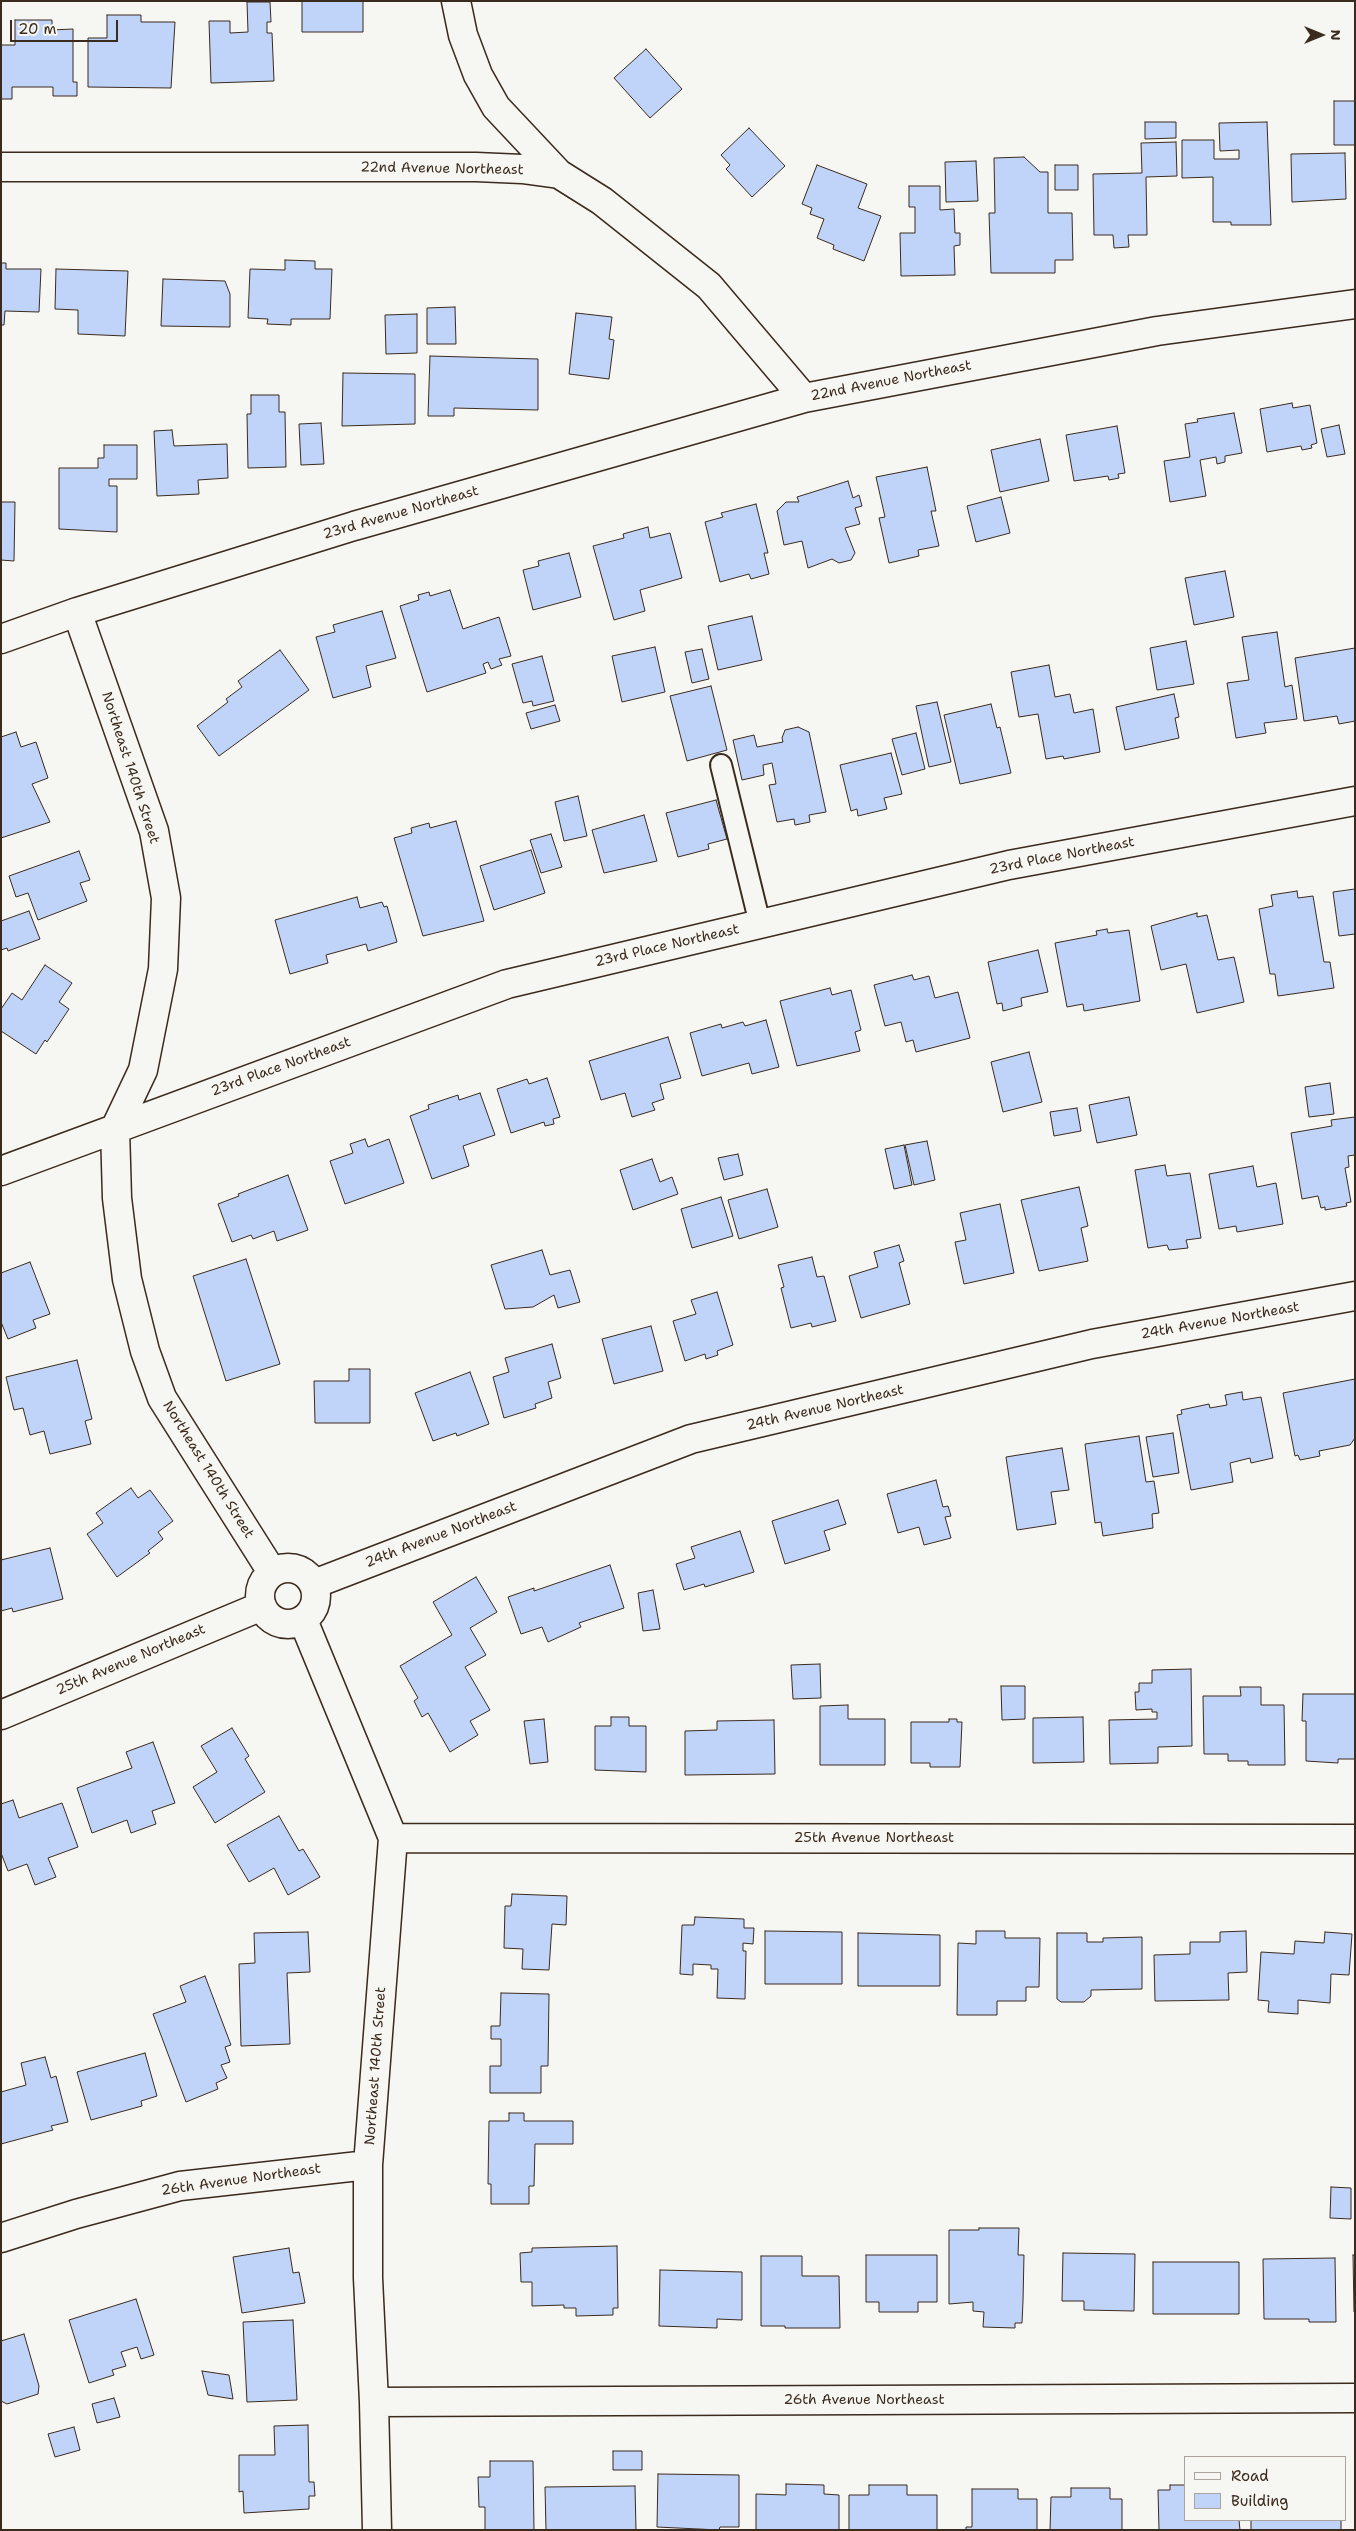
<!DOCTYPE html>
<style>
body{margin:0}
#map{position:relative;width:1356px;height:2531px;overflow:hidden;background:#f6f6f2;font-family:"Shantell Sans",sans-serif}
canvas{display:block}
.frame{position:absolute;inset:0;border:2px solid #3b2a1e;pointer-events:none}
.legend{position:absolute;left:1184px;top:2456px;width:162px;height:65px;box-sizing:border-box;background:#f6f6f2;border:1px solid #aba49d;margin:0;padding:6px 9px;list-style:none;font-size:15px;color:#3b2a1e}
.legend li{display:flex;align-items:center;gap:10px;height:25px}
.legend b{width:25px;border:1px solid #aba49d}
.north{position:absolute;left:1296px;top:10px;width:50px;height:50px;-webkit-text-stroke:4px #f6f6f2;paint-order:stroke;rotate:90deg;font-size:14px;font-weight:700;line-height:20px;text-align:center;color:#3b2a1e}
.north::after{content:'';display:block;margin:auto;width:18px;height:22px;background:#3b2a1e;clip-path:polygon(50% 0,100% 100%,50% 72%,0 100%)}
.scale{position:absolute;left:10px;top:20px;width:108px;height:22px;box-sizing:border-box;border:2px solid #3b2a1e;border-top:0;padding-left:6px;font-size:15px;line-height:18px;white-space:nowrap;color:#3b2a1e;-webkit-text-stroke:4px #f6f6f2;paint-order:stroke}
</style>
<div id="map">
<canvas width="1356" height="2531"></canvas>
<div class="frame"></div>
<ul class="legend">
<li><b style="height:6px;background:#f6f6f2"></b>Road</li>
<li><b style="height:14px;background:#c0d4f9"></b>Building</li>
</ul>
<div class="north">N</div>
<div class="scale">20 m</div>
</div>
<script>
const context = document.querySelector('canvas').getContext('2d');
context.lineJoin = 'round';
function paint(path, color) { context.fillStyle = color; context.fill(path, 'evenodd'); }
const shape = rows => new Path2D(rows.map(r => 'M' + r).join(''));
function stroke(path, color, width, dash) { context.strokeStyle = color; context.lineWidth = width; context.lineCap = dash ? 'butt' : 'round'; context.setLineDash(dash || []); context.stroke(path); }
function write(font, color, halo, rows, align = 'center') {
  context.font = font + ' "Shantell Sans",sans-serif'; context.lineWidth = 4.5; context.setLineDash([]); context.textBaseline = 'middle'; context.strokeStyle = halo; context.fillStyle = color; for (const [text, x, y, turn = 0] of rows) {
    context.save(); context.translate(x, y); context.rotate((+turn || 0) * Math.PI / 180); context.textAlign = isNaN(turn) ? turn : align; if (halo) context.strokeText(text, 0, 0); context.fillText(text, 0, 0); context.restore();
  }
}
const building = shape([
 [302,1,363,1,363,32,302,32,302,1],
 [247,2,270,2,271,22,267,22,267,33,272,33,274,81,211,83,209,21,230,21,230,33,248,32,247,2],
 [107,15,141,15,141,22,175,22,171,88,88,87,88,38,107,38,107,15],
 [15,20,52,20,52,30,73,29,73,82,77,82,77,96,53,96,53,87,12,87,12,99,1,99,1,45,15,45,15,20],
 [646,49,682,89,650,118,614,78,646,49],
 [1334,101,1355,101,1355,145,1334,145,1334,101],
 [1145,122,1176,122,1176,138,1145,139,1145,122],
 [1267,122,1271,225,1231,225,1231,222,1213,222,1213,177,1182,178,1182,140,1214,140,1214,159,1239,159,1239,150,1220,151,1219,123,1267,122],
 [749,128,785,166,752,197,726,169,730,165,721,155,749,128],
 [1176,142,1177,176,1146,177,1147,235,1128,235,1129,247,1114,248,1113,235,1094,235,1093,174,1142,173,1141,143,1176,142],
 [1345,153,1346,199,1292,202,1291,154,1345,153],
 [1024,157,1040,172,1048,172,1048,213,1072,213,1073,260,1055,260,1055,273,991,273,989,213,995,213,994,158,1024,157],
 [976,161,978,201,946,202,945,162,976,161],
 [817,165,867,184,858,208,881,216,864,261,833,249,834,245,817,238,824,219,810,214,812,208,802,204,817,165],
 [1055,165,1078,165,1078,190,1055,190,1055,165],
 [909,186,940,186,940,210,954,209,955,233,960,233,960,245,954,246,955,275,901,276,900,233,915,233,915,207,909,207,909,186],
 [285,260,315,261,315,269,332,269,330,319,291,319,291,325,267,324,268,319,248,318,250,269,285,270,285,260],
 [1,263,6,263,6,269,41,269,39,312,5,311,4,325,1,325,1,263],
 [56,269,128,271,125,336,78,334,78,310,55,309,56,269],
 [163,279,225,281,230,294,230,327,161,326,163,279],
 [455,307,456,344,427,344,427,308,455,307],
 [576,313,612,317,609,339,614,340,609,379,569,374,576,313],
 [417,314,417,353,386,354,385,315,417,314],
 [430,356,538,359,538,410,454,408,454,416,428,416,430,356],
 [343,373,415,374,415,424,342,426,343,373],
 [251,395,279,395,279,412,285,412,286,467,248,468,247,414,251,414,251,395],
 [1292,403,1293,408,1310,405,1317,443,1311,445,1312,448,1302,450,1301,446,1267,452,1260,409,1292,403],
 [1234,413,1242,453,1225,456,1225,462,1217,464,1216,457,1200,460,1206,496,1170,502,1164,461,1190,457,1185,424,1198,422,1197,419,1234,413],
 [321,423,324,464,301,465,299,424,321,423],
 [1339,425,1345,454,1327,457,1321,429,1339,425],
 [1117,426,1125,473,1118,474,1119,478,1109,480,1108,476,1074,481,1066,435,1117,426],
 [172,430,174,446,227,444,228,478,198,480,199,494,157,496,154,431,172,430],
 [1040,439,1049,481,1000,492,991,450,1040,439],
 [104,445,137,445,137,479,109,479,109,486,117,486,117,532,59,529,59,468,98,468,98,458,104,458,104,445],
 [927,467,936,511,931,511,939,546,918,550,919,556,889,563,879,518,885,517,876,477,927,467],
 [848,481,853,498,859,495,862,506,855,508,860,524,845,528,855,553,851,560,839,563,832,559,808,568,802,541,784,545,777,511,786,502,799,502,797,497,848,481],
 [1001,497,1010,533,976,542,967,506,1001,497],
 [1,502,15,502,14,561,1,560,1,502],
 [756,504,768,553,764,553,769,574,751,579,749,574,720,582,705,522,723,517,721,513,756,504],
 [648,527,650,538,670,533,682,578,640,590,645,611,614,620,593,546,624,538,623,534,648,527],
 [569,553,581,597,533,610,523,570,539,566,538,561,569,553],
 [1225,571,1234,617,1194,625,1185,578,1225,571],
 [450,590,463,629,499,617,511,656,499,659,502,665,491,669,488,662,483,664,486,673,427,692,400,606,419,600,418,595,429,592,430,596,450,590],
 [382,611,396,658,366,666,371,687,333,698,316,637,335,632,333,625,382,611],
 [752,616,762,660,718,670,708,626,752,616],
 [1277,632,1285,687,1292,685,1297,719,1264,723,1266,733,1236,738,1227,683,1249,680,1242,637,1277,632],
 [1186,641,1194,684,1157,690,1150,648,1186,641],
 [655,647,665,692,622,702,612,656,655,647],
 [1355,648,1355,721,1339,724,1337,716,1304,721,1295,658,1355,648],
 [702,649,709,679,692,683,685,652,702,649],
 [280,650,309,690,219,756,197,726,228,702,226,699,242,687,238,681,280,650],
 [542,656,554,701,533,706,532,701,523,703,512,664,542,656],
 [1049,665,1055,697,1070,694,1074,713,1093,709,1100,752,1064,759,1063,756,1046,759,1038,714,1019,717,1011,672,1049,665],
 [711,686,727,750,687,761,670,696,711,686],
 [1174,694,1179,717,1175,718,1179,738,1125,750,1116,707,1174,694],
 [937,702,951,762,929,767,916,706,937,702],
 [991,704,997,728,1000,727,1011,773,960,784,944,715,991,704],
 [555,705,560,721,531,729,526,713,555,705],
 [798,727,809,732,826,812,809,815,810,822,795,825,794,819,777,822,769,785,776,784,772,763,763,765,764,775,742,780,733,740,754,735,757,747,783,742,782,738,785,730,798,727],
 [16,732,21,747,36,742,48,778,32,784,50,822,1,838,1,737,16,732],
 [916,733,925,769,902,775,892,739,916,733],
 [891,753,902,794,884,798,887,809,858,816,857,809,851,811,840,765,891,753],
 [578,796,587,836,564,841,555,802,578,796],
 [716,800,727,839,708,844,709,849,678,857,666,813,716,800],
 [644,815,657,861,604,873,592,830,644,815],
 [456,821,484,921,423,936,394,838,412,833,411,828,429,823,430,828,456,821],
 [551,834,562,867,541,873,530,840,551,834],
 [531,850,545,893,494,910,480,866,531,850],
 [79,851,90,880,80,883,87,901,38,920,28,893,16,897,9,876,79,851],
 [1355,889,1355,934,1339,936,1333,892,1355,889],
 [1297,891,1298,898,1313,896,1324,962,1330,962,1334,988,1278,996,1275,974,1270,974,1259,909,1273,906,1271,895,1297,891],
 [357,897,360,908,382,902,384,907,387,906,397,942,368,951,366,944,326,955,328,963,290,974,275,920,357,897],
 [29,911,40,939,8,951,7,948,1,950,1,921,29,911],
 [1197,913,1197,917,1207,915,1218,960,1234,957,1244,1002,1197,1013,1186,964,1161,970,1151,926,1197,913],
 [1107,929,1108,933,1129,930,1140,1001,1084,1011,1083,1004,1067,1007,1055,943,1097,935,1096,931,1107,929],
 [1038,950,1048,992,1021,998,1022,1006,1003,1011,1002,1003,997,1004,988,962,1038,950],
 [45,965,72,983,59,1002,69,1009,47,1042,45,1040,36,1054,1,1031,1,1009,12,993,22,1000,45,965],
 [912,975,914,980,929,976,935,998,958,992,970,1038,916,1052,913,1040,906,1042,901,1022,885,1026,874,985,912,975],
 [830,988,832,995,851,990,861,1030,855,1032,860,1051,797,1066,780,1001,830,988],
 [766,1020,779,1067,752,1074,749,1063,702,1076,690,1033,721,1024,722,1028,743,1022,745,1026,766,1020],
 [668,1037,681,1078,660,1084,664,1099,652,1103,655,1110,632,1117,625,1093,601,1100,589,1061,668,1037],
 [1029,1052,1042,1102,1003,1112,991,1062,1029,1052],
 [547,1078,560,1117,553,1119,554,1124,545,1126,544,1122,511,1133,497,1089,527,1079,529,1084,547,1078],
 [1330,1083,1334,1114,1309,1117,1305,1087,1330,1083],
 [480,1093,495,1135,463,1146,469,1166,432,1179,410,1116,429,1109,428,1105,458,1095,459,1100,480,1093],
 [1129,1097,1137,1135,1097,1143,1089,1105,1129,1097],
 [1077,1108,1081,1131,1054,1136,1050,1112,1077,1108],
 [1355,1117,1355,1155,1348,1156,1349,1167,1345,1168,1351,1202,1346,1203,1347,1206,1325,1210,1325,1207,1321,1208,1318,1196,1302,1199,1291,1133,1332,1126,1331,1120,1355,1117],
 [365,1139,368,1147,389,1139,404,1183,345,1204,330,1161,353,1153,350,1144,365,1139],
 [927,1141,935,1180,914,1185,905,1145,927,1141],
 [904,1145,912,1185,894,1189,885,1149,904,1145],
 [738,1154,743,1175,724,1180,718,1158,738,1154],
 [652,1159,660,1182,672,1177,678,1194,633,1210,620,1170,652,1159],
 [1165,1165,1167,1176,1190,1173,1201,1238,1186,1240,1188,1248,1169,1250,1167,1245,1148,1248,1135,1170,1165,1165],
 [1253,1166,1257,1187,1276,1183,1283,1224,1237,1232,1236,1226,1219,1229,1209,1174,1253,1166],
 [288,1175,308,1230,277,1241,274,1231,253,1239,251,1235,232,1242,218,1204,239,1196,238,1194,288,1175],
 [1079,1187,1088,1226,1081,1228,1088,1261,1039,1271,1021,1200,1079,1187],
 [767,1189,778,1227,739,1239,728,1200,767,1189],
 [721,1197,733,1236,692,1248,681,1209,721,1197],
 [1000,1204,1014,1273,964,1284,955,1242,966,1240,960,1213,1000,1204],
 [899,1245,904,1261,899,1263,910,1304,861,1318,849,1276,878,1267,874,1252,899,1245],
 [542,1250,550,1275,570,1270,580,1302,558,1308,554,1295,533,1307,505,1309,491,1265,542,1250],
 [812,1257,817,1277,824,1276,836,1321,812,1327,811,1323,791,1328,781,1288,784,1287,778,1265,812,1257],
 [246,1259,280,1364,226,1381,193,1276,246,1259],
 [30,1262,50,1314,33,1320,36,1328,8,1339,1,1322,1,1273,30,1262],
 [717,1292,733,1345,717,1351,718,1355,706,1359,705,1354,685,1361,673,1321,696,1314,691,1300,717,1292],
 [651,1326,663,1371,614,1384,602,1339,651,1326],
 [552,1344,561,1378,548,1382,552,1398,535,1404,536,1408,504,1418,493,1377,509,1372,505,1358,552,1344],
 [77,1360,92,1419,85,1421,91,1444,50,1454,44,1431,30,1435,23,1408,14,1410,6,1377,77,1360],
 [349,1369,370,1369,370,1423,315,1423,314,1381,349,1381,349,1369],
 [470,1372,489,1424,457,1436,456,1433,433,1441,415,1393,470,1372],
 [1355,1379,1355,1438,1350,1445,1319,1451,1320,1456,1300,1460,1298,1455,1295,1456,1283,1393,1355,1379],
 [1242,1392,1243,1400,1261,1397,1273,1458,1251,1463,1250,1458,1230,1463,1233,1482,1191,1490,1177,1415,1182,1414,1181,1410,1209,1404,1210,1408,1227,1405,1225,1395,1242,1392],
 [1173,1433,1179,1473,1153,1477,1146,1437,1173,1433],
 [1139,1436,1146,1482,1154,1481,1159,1513,1152,1514,1153,1528,1103,1536,1101,1522,1095,1523,1085,1444,1139,1436],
 [1062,1448,1069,1490,1051,1492,1056,1524,1017,1530,1006,1457,1062,1448],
 [936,1480,943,1507,948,1506,951,1516,945,1517,951,1538,924,1545,919,1527,898,1533,887,1494,936,1480],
 [131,1488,138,1498,150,1490,173,1521,158,1532,163,1539,148,1551,150,1553,117,1577,87,1534,103,1523,96,1513,131,1488],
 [838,1500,846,1524,824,1531,830,1550,785,1564,772,1521,838,1500],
 [740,1531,754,1572,705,1587,704,1584,684,1590,676,1564,695,1558,691,1547,740,1531],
 [50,1548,63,1599,13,1612,12,1608,1,1611,1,1560,50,1548],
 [610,1565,624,1608,579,1623,581,1627,548,1642,542,1627,521,1634,508,1597,534,1588,534,1591,610,1565],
 [476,1577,497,1612,470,1628,486,1655,465,1667,490,1710,470,1721,478,1735,450,1752,428,1713,422,1717,414,1701,418,1698,400,1666,452,1635,433,1602,476,1577],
 [653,1590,660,1629,643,1631,638,1593,653,1590],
 [820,1664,821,1698,793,1699,791,1665,820,1664],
 [1191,1669,1192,1746,1158,1747,1158,1763,1110,1764,1109,1720,1157,1719,1157,1712,1152,1712,1152,1709,1136,1710,1135,1692,1139,1692,1139,1683,1152,1683,1152,1670,1191,1669],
 [1001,1686,1025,1686,1025,1719,1002,1720,1001,1686],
 [1240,1687,1261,1687,1261,1705,1284,1705,1285,1765,1248,1765,1248,1761,1228,1761,1228,1754,1204,1754,1203,1696,1241,1696,1240,1687],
 [1303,1694,1355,1694,1355,1759,1338,1759,1338,1763,1306,1761,1306,1721,1302,1721,1303,1694],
 [848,1705,848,1719,885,1719,885,1765,820,1765,820,1706,848,1705],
 [611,1717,629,1717,629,1726,646,1726,646,1772,595,1770,595,1726,611,1726,611,1717],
 [1083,1717,1084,1762,1033,1763,1033,1718,1083,1717],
 [544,1719,548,1762,530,1764,524,1721,544,1719],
 [949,1719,957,1719,957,1722,962,1722,960,1767,930,1767,930,1763,911,1763,911,1722,949,1722,949,1719],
 [774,1720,775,1774,685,1775,685,1731,717,1730,717,1721,774,1720],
 [232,1728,249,1756,245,1759,265,1792,215,1823,193,1787,217,1772,201,1746,232,1728],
 [153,1742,175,1803,152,1811,156,1824,131,1833,127,1820,92,1833,77,1788,132,1768,126,1752,153,1742],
 [13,1800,19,1818,62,1803,78,1847,48,1858,56,1877,35,1885,27,1864,8,1871,1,1853,1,1804,13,1800],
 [279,1816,299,1851,303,1849,320,1877,288,1895,274,1868,249,1882,227,1845,279,1816],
 [512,1894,567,1896,566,1925,552,1924,549,1970,522,1969,523,1949,504,1948,505,1906,511,1906,512,1894],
 [695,1917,744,1919,744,1928,754,1928,753,1944,743,1943,743,1951,746,1951,745,1999,717,1998,718,1969,711,1969,711,1965,693,1964,693,1975,680,1974,682,1925,694,1925,695,1917],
 [765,1931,842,1932,842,1984,765,1984,765,1931],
 [976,1931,1005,1931,1005,1938,1040,1938,1039,1987,1026,1987,1026,2001,997,2001,997,2015,957,2015,958,1943,976,1944,976,1931],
 [1246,1931,1247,1972,1228,1973,1229,2000,1155,2001,1154,1955,1190,1954,1190,1942,1220,1942,1220,1932,1246,1931],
 [308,1932,310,1972,287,1973,290,2044,241,2046,239,1964,255,1963,254,1933,308,1932],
 [1325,1932,1352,1934,1349,1975,1331,1974,1330,2003,1298,2000,1298,2014,1268,2012,1269,2001,1258,2000,1261,1952,1294,1954,1295,1941,1324,1943,1325,1932],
 [858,1933,940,1935,940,1986,858,1986,858,1933],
 [1057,1933,1087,1933,1087,1942,1103,1942,1103,1938,1142,1937,1142,1989,1091,1990,1091,1996,1084,2002,1061,2002,1057,1999,1057,1933],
 [205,1976,231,2045,225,2047,230,2062,221,2065,227,2078,216,2083,218,2089,186,2102,153,2014,186,2002,180,1986,205,1976],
 [501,1993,549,1994,548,2066,541,2066,541,2093,490,2093,490,2066,501,2066,501,2039,491,2039,491,2026,500,2026,501,1993],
 [145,2053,157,2096,141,2101,142,2106,91,2120,77,2072,145,2053],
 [45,2057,51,2078,56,2076,68,2122,51,2126,53,2130,1,2144,1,2092,26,2085,21,2063,45,2057],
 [509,2113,524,2113,524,2121,573,2121,573,2144,535,2144,534,2186,529,2186,529,2204,491,2204,491,2184,488,2184,489,2121,509,2121,509,2113],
 [1331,2187,1351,2188,1351,2219,1330,2218,1331,2187],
 [979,2228,1019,2228,1018,2255,1024,2255,1023,2301,1022,2323,1015,2323,1015,2328,983,2327,984,2312,973,2311,973,2302,949,2304,949,2230,979,2230,979,2228],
 [617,2246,618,2308,613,2308,613,2315,576,2316,576,2308,564,2308,564,2305,532,2306,532,2282,521,2282,520,2253,532,2252,532,2248,617,2246],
 [289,2248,293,2273,299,2272,305,2303,242,2313,233,2257,289,2248],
 [1063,2253,1135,2254,1134,2311,1084,2310,1084,2301,1062,2301,1063,2253],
 [866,2255,937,2255,937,2302,918,2302,918,2312,879,2312,879,2302,866,2302,866,2255],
 [1353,2255,1355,2255,1355,2312,1354,2312,1353,2255],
 [761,2256,802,2256,802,2276,839,2276,840,2328,785,2328,785,2326,761,2326,761,2256],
 [1335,2258,1336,2322,1309,2322,1309,2319,1264,2319,1263,2259,1335,2258],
 [1153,2262,1239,2262,1239,2314,1153,2314,1153,2262],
 [660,2270,742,2272,742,2320,717,2319,717,2328,659,2326,660,2270],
 [136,2299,154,2355,141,2359,137,2347,121,2352,126,2366,112,2370,114,2375,89,2383,69,2320,136,2299],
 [293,2320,297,2400,247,2402,243,2322,293,2320],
 [24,2334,39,2386,38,2394,7,2404,1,2401,1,2341,24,2334],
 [202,2371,229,2375,233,2399,208,2395,202,2371],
 [114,2398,120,2417,97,2423,92,2404,114,2398],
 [308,2425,309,2482,314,2482,315,2496,309,2496,309,2509,244,2513,243,2491,239,2492,239,2455,275,2455,274,2426,308,2425],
 [74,2427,80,2450,55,2457,48,2434,74,2427],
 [613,2451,642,2451,642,2470,613,2470,613,2451],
 [490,2461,533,2461,534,2530,485,2530,485,2507,479,2507,478,2477,490,2477,490,2461],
 [658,2474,739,2475,739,2527,720,2527,719,2530,657,2527,658,2474],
 [786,2484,824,2485,824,2494,839,2495,839,2530,756,2530,756,2494,786,2495,786,2484],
 [869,2485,907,2485,907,2495,937,2495,937,2530,849,2530,849,2495,869,2495,869,2485],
 [1170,2485,1185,2485,1185,2520,1239,2520,1240,2530,1159,2530,1158,2490,1170,2490,1170,2485],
 [635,2486,636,2530,546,2530,545,2487,635,2486],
 [1071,2488,1110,2488,1110,2499,1122,2499,1122,2530,1050,2530,1051,2497,1071,2497,1071,2488],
 [972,2489,1018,2489,1018,2499,1037,2499,1037,2530,966,2530,966,2527,972,2527,972,2489],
 [1251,2520,1341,2520,1341,2530,1251,2530,1251,2520]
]);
const service = shape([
 [721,765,760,924]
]);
const minor = shape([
 [456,1,463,35,478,75,496,107,559,174],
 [1,167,476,167,522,169,559,174,602,201,709,286,804,398],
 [77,612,154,831,166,898,163,969,143,1070,115,1129,117,1198,127,1279,145,1351,162,1398,272,1572],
 [1,639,77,612,354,526,804,398,1157,331,1355,304],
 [1,1171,507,984,1009,865,1355,801],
 '260 1596a28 28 0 1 1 56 0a28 28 0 1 1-56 0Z',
 [314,1584,691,1439,1092,1344,1355,1296],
 [303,1620,393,1838,368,2165,368,2278,374,2402,377,2530],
 [1,1715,262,1606],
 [393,1838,1355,1839],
 [1,2238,76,2214,180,2186,368,2165],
 [374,2402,1355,2398]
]);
const streetNames = [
 ["22nd Avenue Northeast",442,169,1],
 ["22nd Avenue Northeast",891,381,-11],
 ["23rd Avenue Northeast",401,513,-16],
 ["Northeast 140th Street",130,768,72],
 ["23rd Place Northeast",1062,856,-11],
 ["23rd Place Northeast",667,946,-13],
 ["23rd Place Northeast",281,1067,-20],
 ["24th Avenue Northeast",1220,1321,-10],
 ["24th Avenue Northeast",825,1408,-13],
 ["Northeast 140th Street",208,1470,58],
 ["24th Avenue Northeast",441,1535,-21],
 ["25th Avenue Northeast",131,1660,-23],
 ["25th Avenue Northeast",874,1838],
 ["Northeast 140th Street",376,2066,-86],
 ["26th Avenue Northeast",241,2180,-8],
 ["26th Avenue Northeast",864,2400]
];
paint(building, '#c0d4f9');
stroke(building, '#3b2a1e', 1);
stroke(service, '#3b2a1e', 24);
stroke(minor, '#3b2a1e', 31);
stroke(service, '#f6f6f2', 20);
stroke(minor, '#f6f6f2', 28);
write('14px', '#3b2a1e', '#f6f6f2', streetNames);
</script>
